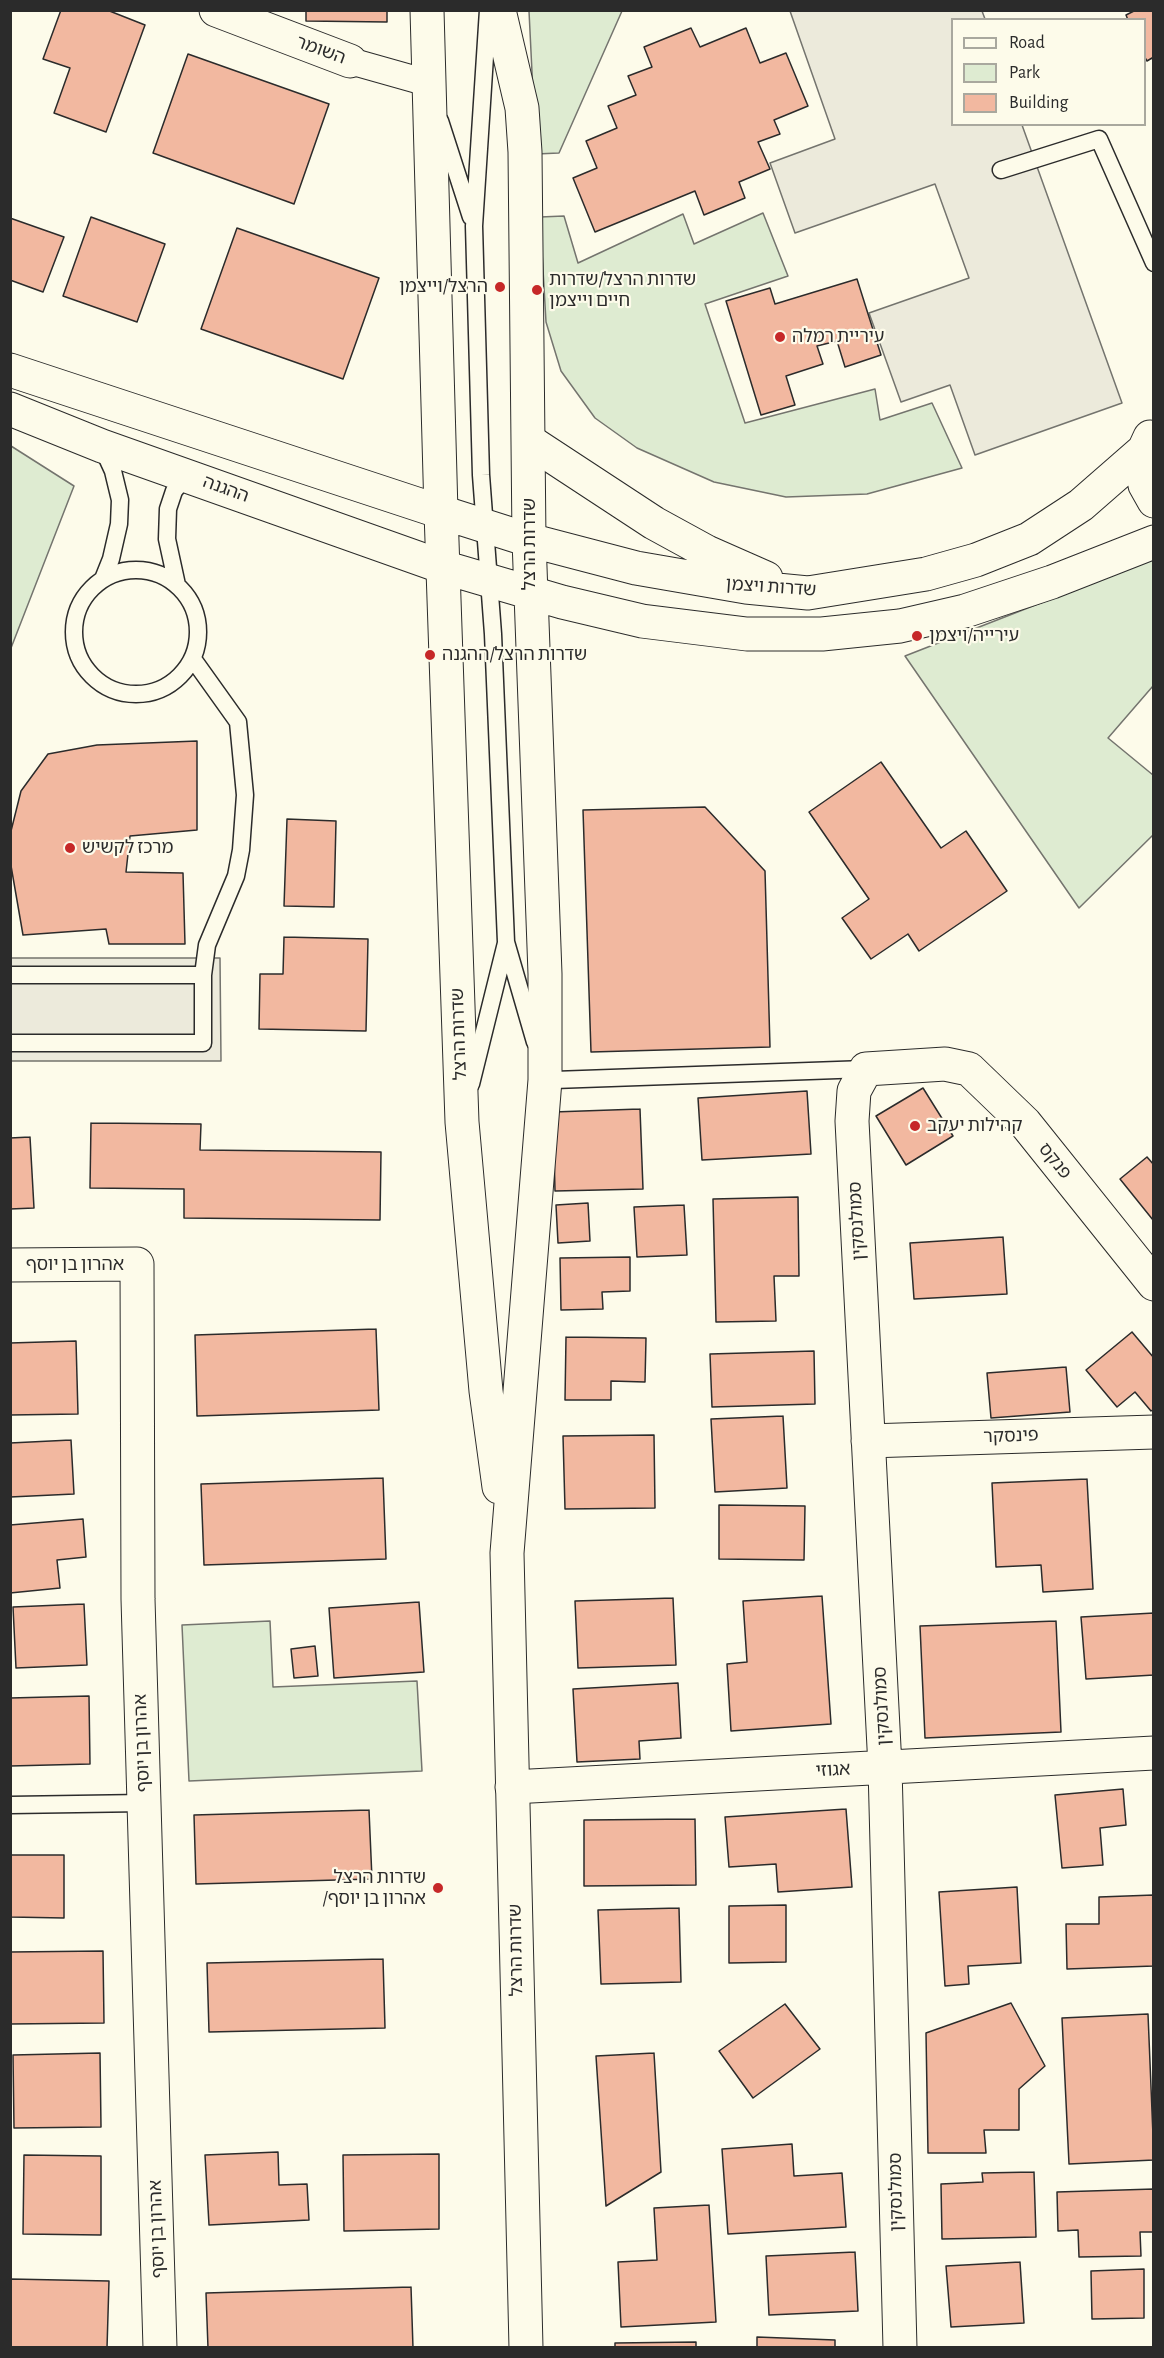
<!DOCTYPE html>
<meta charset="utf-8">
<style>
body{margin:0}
#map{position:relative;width:1164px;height:2358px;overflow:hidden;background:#fdfbea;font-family:"Alegreya Sans",sans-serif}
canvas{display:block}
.frame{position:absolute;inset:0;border:12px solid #2b2b2b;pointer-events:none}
.legend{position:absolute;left:951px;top:18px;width:195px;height:108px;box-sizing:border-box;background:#fdfbea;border:2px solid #a9a89e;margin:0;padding:8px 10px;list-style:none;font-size:18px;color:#2b2b2b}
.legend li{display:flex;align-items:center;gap:12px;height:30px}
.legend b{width:30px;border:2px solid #a9a89e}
</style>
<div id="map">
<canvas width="1164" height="2358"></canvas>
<div class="frame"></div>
<ul class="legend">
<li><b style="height:8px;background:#fdfbea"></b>Road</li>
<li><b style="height:16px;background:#deebd1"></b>Park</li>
<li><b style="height:16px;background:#f2b8a0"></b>Building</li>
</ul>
</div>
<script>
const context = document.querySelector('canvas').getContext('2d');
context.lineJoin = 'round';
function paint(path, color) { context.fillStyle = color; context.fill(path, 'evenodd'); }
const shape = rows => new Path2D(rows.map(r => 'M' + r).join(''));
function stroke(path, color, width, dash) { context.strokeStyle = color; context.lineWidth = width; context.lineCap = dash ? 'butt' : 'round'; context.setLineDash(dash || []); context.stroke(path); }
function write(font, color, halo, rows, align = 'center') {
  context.font = font + ' "Alegreya Sans","Noto Sans Hebrew",sans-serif'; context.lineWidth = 4.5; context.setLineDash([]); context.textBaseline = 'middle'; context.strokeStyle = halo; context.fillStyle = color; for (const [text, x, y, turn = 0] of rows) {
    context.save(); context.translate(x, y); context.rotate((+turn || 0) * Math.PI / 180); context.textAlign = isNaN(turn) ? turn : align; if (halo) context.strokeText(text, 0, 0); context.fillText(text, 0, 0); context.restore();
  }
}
const green = shape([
 [529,11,622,11,559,153,536,154,529,11],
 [763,213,788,276,705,304,745,423,875,389,880,420,932,403,962,468,867,494,786,497,714,482,637,448,595,418,561,371,546,322,540,217,564,216,578,263,683,214,694,244,763,213],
 [11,446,74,486,11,648,11,446],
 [1153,559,1153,686,1108,738,1153,775,1153,835,1079,908,905,656,1153,559],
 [270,1621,273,1687,417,1681,422,1771,189,1781,182,1625,270,1621]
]);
const parking = shape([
 [790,11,982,11,985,19,952,20,952,124,1022,125,1122,403,975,455,950,385,901,402,869,313,969,278,935,184,795,233,770,163,835,139,790,11],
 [11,958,220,958,221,1061,11,1061,11,958]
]);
const building = shape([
 [61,10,107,10,145,25,106,132,54,113,70,68,43,59,61,10],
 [306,10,387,10,387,22,306,21,306,10],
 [1136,10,1154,10,1154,62,1152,58,1147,61,1144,56,1144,20,1128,20,1126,15,1136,10],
 [691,28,700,47,746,28,760,63,786,53,808,106,774,120,780,134,758,142,770,169,739,182,745,198,704,215,695,191,595,232,573,178,597,168,586,141,617,128,608,106,636,95,628,76,652,67,644,47,691,28],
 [188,54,329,104,294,204,153,153,188,54],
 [91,217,165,244,137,322,63,296,91,217],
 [10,218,64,237,43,292,10,280,10,218],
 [237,228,379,278,343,379,201,329,237,228],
 [857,279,881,355,845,367,837,341,817,346,823,364,786,376,795,405,761,415,726,301,770,288,775,304,857,279],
 [197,741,197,830,130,836,126,872,183,873,185,944,109,944,106,929,23,935,10,860,10,835,21,791,48,754,97,745,197,741],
 [881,762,941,848,966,831,1007,891,919,951,908,934,871,959,842,918,869,899,809,812,881,762],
 [705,807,765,871,770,1047,591,1052,583,810,705,807],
 [287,819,336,821,334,907,284,906,287,819],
 [284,937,368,939,366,1031,259,1029,260,974,283,974,284,937],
 [923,1088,953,1136,906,1165,876,1116,923,1088],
 [807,1091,811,1154,702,1160,698,1098,807,1091],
 [640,1109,643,1189,555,1191,553,1112,640,1109],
 [91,1123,201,1124,200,1150,381,1152,380,1220,184,1218,184,1189,90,1188,91,1123],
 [30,1137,34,1208,10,1209,10,1138,30,1137],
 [1147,1157,1154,1165,1153,1220,1120,1179,1147,1157],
 [798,1197,799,1276,774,1276,776,1321,716,1322,713,1199,798,1197],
 [588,1203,590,1241,558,1243,556,1205,588,1203],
 [684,1205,687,1255,637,1257,634,1207,684,1205],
 [1003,1237,1007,1294,914,1299,910,1243,1003,1237],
 [630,1257,630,1291,602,1292,603,1309,561,1310,560,1258,630,1257],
 [376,1329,379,1410,197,1416,195,1335,376,1329],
 [1132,1332,1154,1358,1154,1409,1151,1411,1135,1392,1117,1407,1086,1370,1132,1332],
 [566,1337,646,1338,645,1382,611,1381,611,1400,565,1400,566,1337],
 [76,1341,78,1414,10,1415,10,1343,76,1341],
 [814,1351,815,1404,712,1407,710,1354,814,1351],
 [1066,1367,1070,1412,991,1418,987,1373,1066,1367],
 [783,1416,787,1488,715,1492,711,1419,783,1416],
 [654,1435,655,1508,565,1509,563,1436,654,1435],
 [71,1440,74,1494,10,1497,10,1443,71,1440],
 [383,1478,386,1559,204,1565,201,1484,383,1478],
 [1087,1479,1093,1589,1043,1592,1041,1565,996,1567,992,1483,1087,1479],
 [719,1505,805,1506,804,1560,719,1559,719,1505],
 [83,1519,86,1557,57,1560,60,1588,10,1593,10,1525,83,1519],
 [822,1596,831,1724,731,1731,727,1664,747,1662,743,1601,822,1596],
 [673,1598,676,1665,578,1668,575,1601,673,1598],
 [419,1602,424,1672,334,1678,329,1608,419,1602],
 [84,1604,87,1665,16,1668,13,1607,84,1604],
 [1154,1613,1154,1675,1086,1679,1081,1617,1154,1613],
 [1056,1621,1061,1732,925,1738,920,1626,1056,1621],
 [315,1646,318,1676,294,1678,291,1649,315,1646],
 [678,1683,681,1738,639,1741,640,1759,577,1762,573,1689,678,1683],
 [89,1696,90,1764,10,1766,10,1698,89,1696],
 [1123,1789,1126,1825,1100,1828,1103,1865,1062,1868,1055,1795,1123,1789],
 [846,1809,852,1887,778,1892,776,1864,729,1867,725,1817,846,1809],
 [369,1810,372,1879,196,1884,194,1815,369,1810],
 [695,1819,696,1885,584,1886,584,1820,695,1819],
 [10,1855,64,1855,64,1918,10,1917,10,1855],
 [1017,1887,1021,1963,968,1966,969,1984,945,1986,939,1892,1017,1887],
 [1154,1895,1154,1966,1067,1969,1066,1924,1099,1924,1099,1897,1154,1895],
 [786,1905,786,1962,729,1963,729,1906,786,1905],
 [679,1908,681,1982,601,1984,598,1910,679,1908],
 [103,1951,104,2023,10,2024,10,1952,103,1951],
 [383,1959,385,2028,209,2032,207,1963,383,1959],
 [1011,2003,1045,2066,1019,2089,1019,2130,984,2130,986,2153,928,2153,926,2033,1011,2003],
 [785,2004,820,2049,753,2098,719,2051,785,2004],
 [1148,2014,1154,2160,1069,2164,1062,2018,1148,2014],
 [100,2053,101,2127,14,2128,13,2055,100,2053],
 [654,2053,661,2172,606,2206,596,2056,654,2053],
 [792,2144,794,2176,842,2173,846,2227,728,2234,722,2149,792,2144],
 [278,2152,279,2185,307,2184,309,2220,209,2225,205,2155,278,2152],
 [439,2154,439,2229,344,2231,343,2155,439,2154],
 [24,2155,101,2156,101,2235,23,2234,24,2155],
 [1034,2172,1036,2237,942,2239,941,2184,983,2182,982,2173,1034,2172],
 [1154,2189,1154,2232,1140,2232,1141,2256,1079,2257,1078,2230,1058,2231,1057,2192,1154,2189],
 [709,2205,716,2322,621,2327,618,2262,657,2260,654,2208,709,2205],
 [855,2252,858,2311,769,2315,766,2256,855,2252],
 [1020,2262,1024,2323,951,2327,946,2266,1020,2262],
 [1144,2269,1144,2318,1092,2319,1091,2271,1144,2269],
 [10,2279,109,2281,107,2348,10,2348,10,2279],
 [411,2287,413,2348,208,2348,206,2293,411,2287],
 [757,2337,835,2340,835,2348,757,2348,757,2337],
 [696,2342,696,2348,615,2348,615,2343,696,2342]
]);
const service = shape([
 [488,10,474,226,481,475,493,634,506,942,535,1042],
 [440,121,471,217],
 [1001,170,1099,139,1154,263],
 [102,447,113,471,120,500,119,524,111,559,103,579],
 '74 632a62 62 0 1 1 124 0a62 62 0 1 1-124 0Z',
 [177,585,167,539,168,509,174,491,187,475],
 [193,659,238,722,245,795,241,850,236,876,207,945,203,975],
 [10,975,203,975,203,1043,10,1043],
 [554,1080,866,1069],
 [471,1084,506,943],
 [10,1805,144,1803]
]);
const pedestrian = shape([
 [350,61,428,83]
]);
const minor = shape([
 [216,10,350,61],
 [10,1265,137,1264,138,1599,160,2348],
 [868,1441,1154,1432],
 [512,1787,1154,1753],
 [900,2348,885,1767,852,1121,854,1091,866,1069,945,1064,969,1069,1025,1123,1154,1284]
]);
const tertiary = shape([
 [499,10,522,108,525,152,529,540],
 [10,370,441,512,427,10],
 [10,409,102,446,443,567]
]);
const secondary = shape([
 [1150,437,1144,450,1142,467,1145,485,1154,501],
 [529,441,654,523,707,552,766,578],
 [443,567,562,602,642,621,747,634,822,634,900,626,965,611,1052,582,1154,542],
 [499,1487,486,1391,462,1122,441,512,529,540,636,568,746,587,808,593,926,574,976,560,1029,539,1081,505,1144,450],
 [526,2348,507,1553,545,1080,545,974,529,540]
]);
const markers = [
 [500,287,6,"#c62828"],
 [537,290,6,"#c62828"],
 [780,337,6,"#c62828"],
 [917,636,6,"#c62828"],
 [430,655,6,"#c62828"],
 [70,848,6,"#c62828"],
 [915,1126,6,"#c62828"],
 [438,1888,6,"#c62828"]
];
const streetNames = [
 ["השומר",321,50,20],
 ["ההגנה",226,489,20],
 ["שדרות הרצל",530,544,-90],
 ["שדרות ויצמן",771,587,4],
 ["שדרות הרצל",459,1034,-92],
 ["פנקס",1055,1161,51],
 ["סמולנסקין",857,1221,-93],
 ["אהרון בן יוסף",75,1265],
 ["פינסקר",1011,1436,-2],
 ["סמולנסקין",882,1706,-93],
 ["אהרון בן יוסף",142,1743,-92],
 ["אגוזי",833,1770,-3],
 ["שדרות הרצל",516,1950,-91],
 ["סמולנסקין",896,2192,-91],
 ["אהרון בן יוסף",157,2229,-92]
];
const poiNames = [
 ["שדרות הרצל/שדרות",549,280],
 ["חיים וייצמן",549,301],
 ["הרצל/וייצמן",488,287,"right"],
 ["עיריית רמלה",792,337],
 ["עירייה/ויצמן",929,636],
 ["שדרות הרצל/ההגנה",442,655],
 ["מרכז לקשיש",82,848],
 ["קהילות יעקב",927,1126],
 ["שדרות הרצל",426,1878,"right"],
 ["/אהרון בן יוסף",426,1899,"right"]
];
paint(green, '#deebd1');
stroke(green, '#74746e', 1.5);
paint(parking, '#eceadb');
stroke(parking, '#74746e', 1.5);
paint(building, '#f2b8a0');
stroke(building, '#2b2b2b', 1.5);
stroke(service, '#2b2b2b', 19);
stroke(pedestrian, '#2b2b2b', 28);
stroke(minor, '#2b2b2b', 35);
stroke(tertiary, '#2b2b2b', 35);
stroke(secondary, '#2b2b2b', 35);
stroke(service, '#fdfbea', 16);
stroke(pedestrian, '#fdfbea', 26);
stroke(minor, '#fdfbea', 33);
stroke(tertiary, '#fdfbea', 33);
stroke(secondary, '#fdfbea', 33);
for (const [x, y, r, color] of markers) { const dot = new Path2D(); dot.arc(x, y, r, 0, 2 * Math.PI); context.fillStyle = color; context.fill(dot); stroke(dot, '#fdfbea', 2); }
write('18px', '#2b2b2b', '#fdfbea', streetNames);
write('18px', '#2b2b2b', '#fdfbea', poiNames, 'left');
</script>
